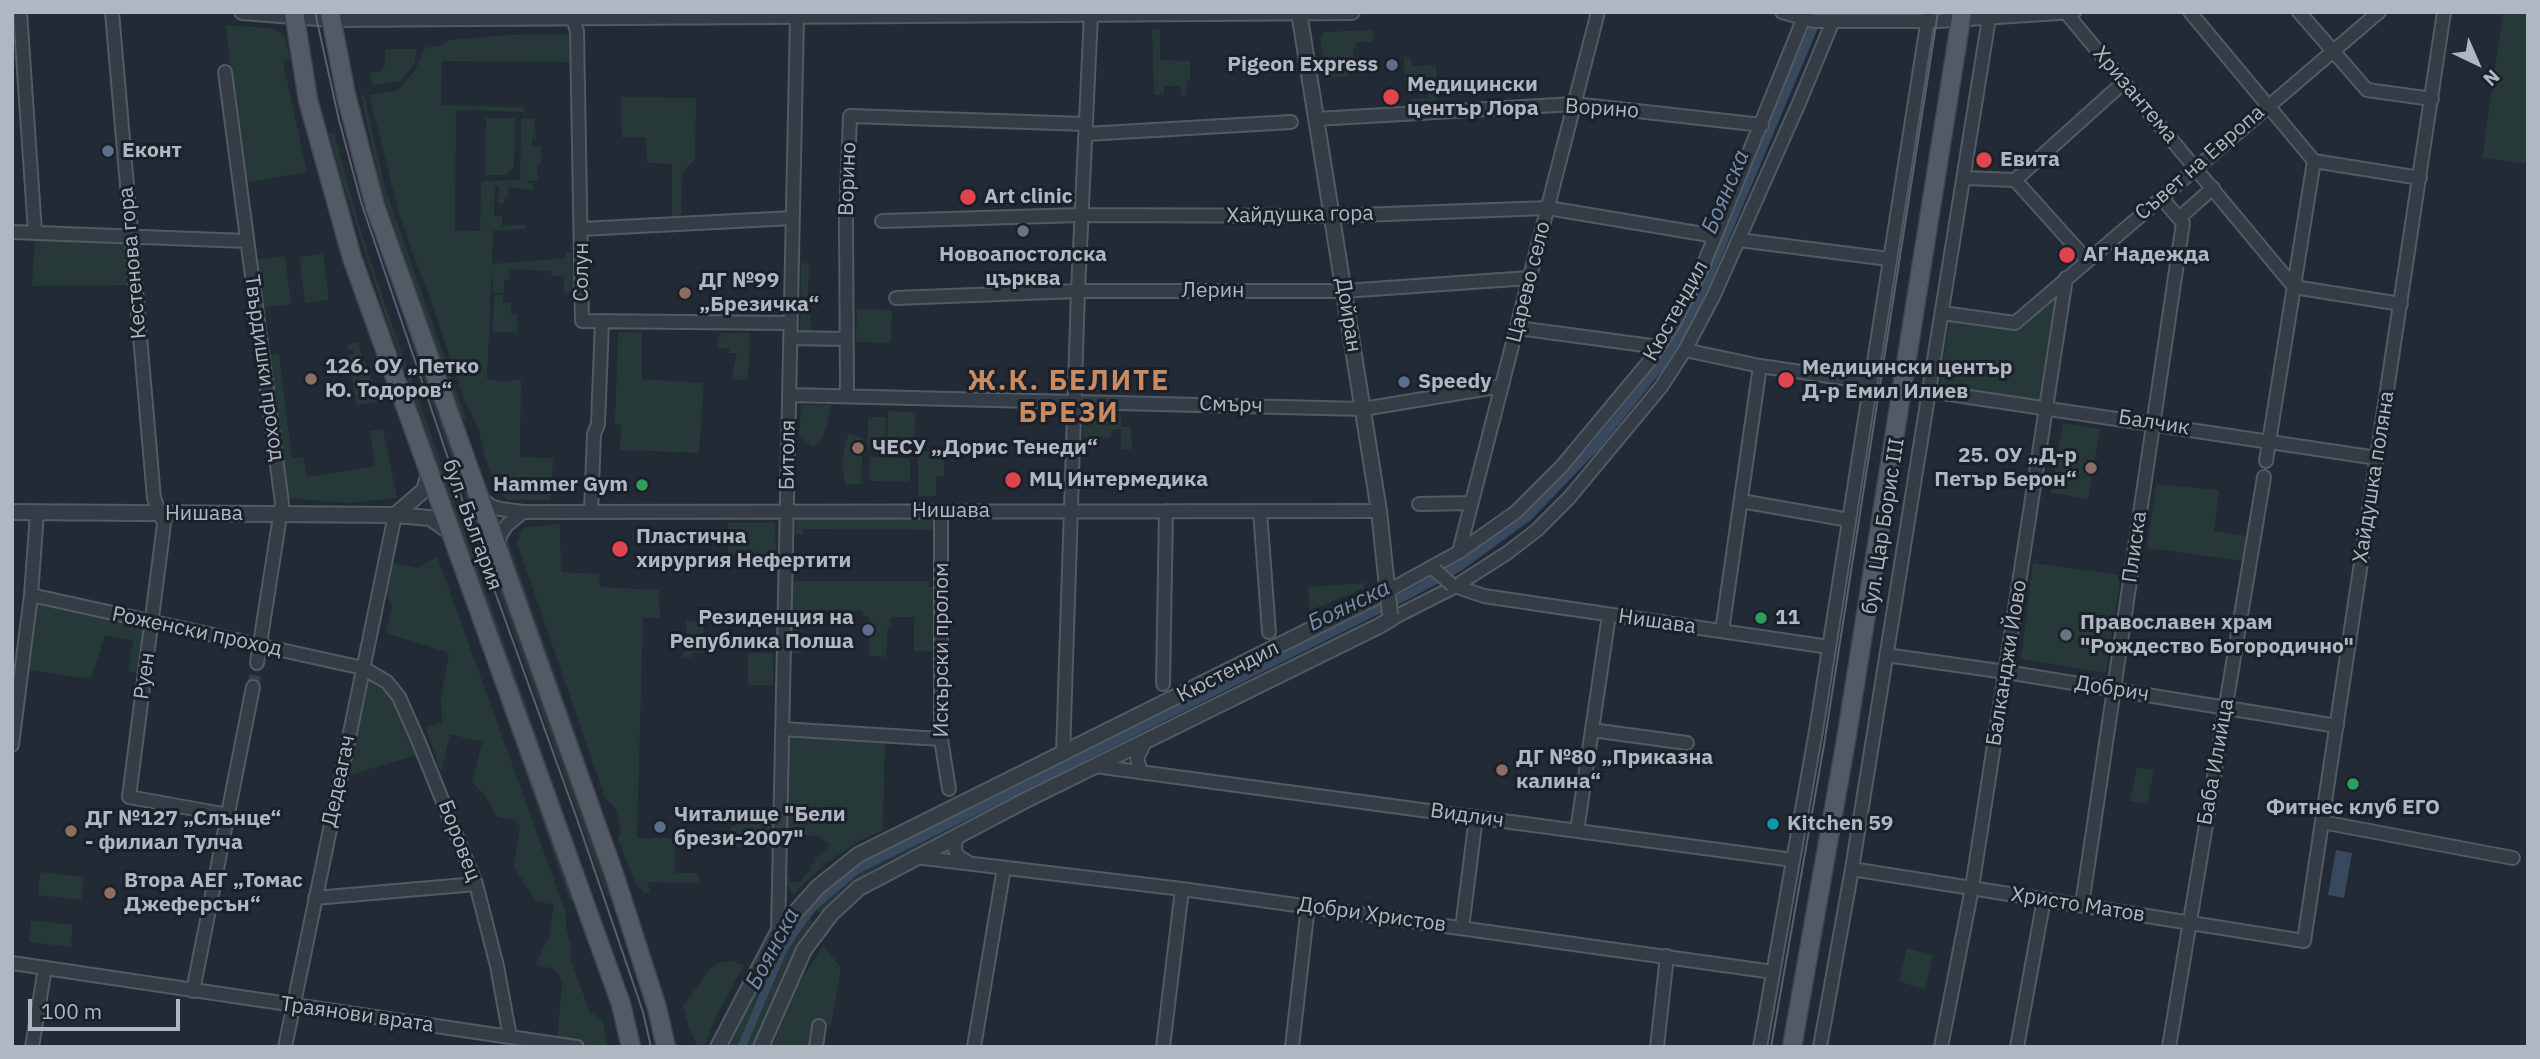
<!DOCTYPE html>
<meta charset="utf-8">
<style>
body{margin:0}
#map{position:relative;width:2540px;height:1059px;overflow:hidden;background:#212a35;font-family:"IBM Plex Sans",sans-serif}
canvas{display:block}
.frame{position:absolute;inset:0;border:14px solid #afb7c2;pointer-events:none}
.north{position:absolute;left:2442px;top:28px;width:70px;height:70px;-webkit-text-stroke:5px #1a212a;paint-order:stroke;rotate:136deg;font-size:19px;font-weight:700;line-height:28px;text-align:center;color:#afb7c2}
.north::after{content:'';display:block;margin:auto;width:24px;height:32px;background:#afb7c2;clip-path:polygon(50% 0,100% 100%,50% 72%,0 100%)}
.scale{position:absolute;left:28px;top:999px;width:152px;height:32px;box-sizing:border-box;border:4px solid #afb7c2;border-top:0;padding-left:9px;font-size:21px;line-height:24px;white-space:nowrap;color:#afb7c2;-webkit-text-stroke:5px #1a212a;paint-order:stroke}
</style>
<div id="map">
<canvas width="2540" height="1059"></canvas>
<div class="frame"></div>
<div class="north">N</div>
<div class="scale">100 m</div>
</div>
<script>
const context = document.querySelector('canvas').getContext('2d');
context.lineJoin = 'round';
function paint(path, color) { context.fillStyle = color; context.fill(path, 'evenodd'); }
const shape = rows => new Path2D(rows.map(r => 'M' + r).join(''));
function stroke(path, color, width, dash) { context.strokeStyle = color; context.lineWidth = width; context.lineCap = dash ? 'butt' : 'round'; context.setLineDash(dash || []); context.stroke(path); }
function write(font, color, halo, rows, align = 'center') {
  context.font = font + ' "IBM Plex Sans",sans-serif'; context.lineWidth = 6; context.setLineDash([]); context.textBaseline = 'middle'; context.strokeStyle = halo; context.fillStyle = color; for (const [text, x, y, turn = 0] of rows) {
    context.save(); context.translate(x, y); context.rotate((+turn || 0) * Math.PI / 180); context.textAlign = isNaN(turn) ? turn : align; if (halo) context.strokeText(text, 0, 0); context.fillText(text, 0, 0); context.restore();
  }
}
const green = shape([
 [2503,12,2528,12,2528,164,2482,158],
 [226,25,269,28,281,33,285,37,290,59,283,62,307,172,242,184],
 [1160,29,1160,60,1190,61,1190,80,1186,81,1186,95,1181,95,1181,86,1164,86,1164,95,1154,95,1152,30],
 [1373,30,1373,42,1356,42,1355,49,1353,49,1354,63,1347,63,1348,76,1327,78,1320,38,1324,32],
 [569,34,570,62,442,61,441,105,524,107,526,119,534,119,536,137,532,138,532,146,541,147,541,165,537,165,538,181,527,181,528,183,533,183,533,190,508,187,508,196,504,197,504,203,498,203,499,186,495,186,494,216,502,216,502,226,525,225,526,229,493,231,492,264,566,258,566,253,572,253,574,287,568,293,564,292,564,277,551,275,551,271,509,269,510,279,504,280,504,293,494,293,492,268,487,379,510,382,510,380,521,380,520,457,553,458,551,500,508,500,497,492,484,455,479,430,464,399,427,289,413,255,397,206,369,95,398,90,415,70,425,48,441,45,449,40,509,35],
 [456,110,524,112,524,119,521,119,520,180,481,181,480,231,455,230],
 [385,49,416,49,415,63,401,81,372,86,370,73,381,71,385,64],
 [1404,57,1411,57,1412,66,1436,65,1436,108,1410,109,1410,99,1428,98,1428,79,1411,79,1410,88,1405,88],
 [361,95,364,95,385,188,466,419,461,420,381,189],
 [621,97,696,98,695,160,684,170,682,179,681,217,672,218,672,164,647,163,646,137,622,138],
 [486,118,515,118,514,167,506,175,485,175],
 [334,132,359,226,386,307,595,901,591,902,383,309,340,174,329,134],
 [367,208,551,723,610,896,607,897,429,395],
 [35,232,130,238,135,285,32,286],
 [323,254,329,300,305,303,299,257],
 [285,256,291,304,262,308,256,260],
 [801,262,809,265,808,299,810,299,811,333,800,333],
 [2060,289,2043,403,1939,388,1950,317,2017,326],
 [494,295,503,295,503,303,511,303,511,314,518,315,517,333,493,332],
 [857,309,892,310,891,343,856,342],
 [618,332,642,333,642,379,704,383,699,453,620,450,621,424,615,424],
 [721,333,750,333,748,379,734,380,731,378,737,353,729,353,729,348,719,348,717,337,721,337],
 [358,342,379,402,356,405,348,355,354,354,353,350,348,350,347,344],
 [279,354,292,458,303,457,307,477,375,466,370,431,383,429,397,498,349,503,288,498,266,355],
 [801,405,831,405,826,428,821,441,813,447,799,436],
 [888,411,916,412,914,453,887,452],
 [1085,411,1121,413,1121,427,1131,427,1132,449,1121,449,1121,429,1112,430,1111,438,1083,437,1083,414],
 [868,417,885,417,885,448,867,447],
 [2063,423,2100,429,2088,499,2051,493],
 [848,434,863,438,861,484,845,485,842,460],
 [918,451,944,451,944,476,936,476,936,496,918,496],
 [870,457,910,458,910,482,869,481],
 [2156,484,2219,490,2214,531,2247,536,2244,561,2147,548],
 [796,519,937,519,937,530,803,529,803,534,795,534],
 [728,523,775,523,776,555,728,555],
 [560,524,561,572,599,574,600,587,659,590,660,618,643,618,637,838,675,838,675,873,697,873,700,883,647,882,650,891,645,893,637,886,625,857,618,838,621,831,616,809,605,798,517,543,521,530,526,527],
 [441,531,449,543,574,900,570,901],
 [506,534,594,785,592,786,586,772,504,542],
 [437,556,566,913,566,927,571,946,570,958,590,1012,603,1021,608,1047,583,1047,557,1042,562,983,559,974,554,969,535,965,549,937,554,905,535,901,514,867,520,826,514,820,497,817,484,794,472,783,482,742,450,734,441,772,426,728,442,722,441,697,449,653,386,633,392,607,386,591,392,562,418,568],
 [2033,563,2121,575,2106,673,2021,659],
 [792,581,929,581,929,587,937,587,936,652,914,651,914,617,891,617,891,625,888,626,886,657,869,656,869,616,863,616,863,611,802,611,801,653,792,653],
 [1366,583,1363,589,1309,611,1308,587],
 [36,599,148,623,140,673,128,671,133,640,105,636,91,679,27,670],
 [1373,618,1374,621,1177,718,1176,716],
 [686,621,704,622,703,653,692,652,692,657,683,657,683,652,689,651,689,634,686,634],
 [748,653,773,653,773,685,748,685],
 [370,678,387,692,395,704,417,755,346,776,366,681],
 [791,738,885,742,883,830,861,840,825,864,793,894,786,883,786,875,789,875,789,880,792,882,799,882,810,871,810,865,815,864,815,859,830,845,819,836,797,835,797,840,787,840,789,740],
 [2137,767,2154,770,2147,804,2130,801],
 [1017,794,1018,797,879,866,850,885,820,913,816,910,858,874],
 [753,815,772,815,771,848,730,847,731,839,733,838,733,835,731,835,731,826,736,826,736,820,752,820],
 [40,872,84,877,81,900,38,895],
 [803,912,778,950,737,1047,729,1047,754,992,790,924],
 [810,918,814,921,787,966,753,1047,746,1047,785,956],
 [31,920,73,925,71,947,29,942],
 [823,945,841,968,831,1026,816,1022,811,1047,772,1047,799,984],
 [1907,948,1933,955,1925,989,1899,982],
 [732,961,744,965,717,1015,704,1047,698,1047,689,1028,683,1006,710,969,720,962]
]);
const water = shape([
 [1809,27,1818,28,1696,317,1665,367,1600,448,1531,520,1461,571,1411,598,858,874,816,910,797,936,785,956,746,1047,737,1047,778,950,790,930,810,904,852,867,1409,589,1454,564,1525,514,1592,443,1655,366,1686,316],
 [2336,850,2352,853,2344,898,2328,895]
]);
const minorTunnel = shape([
 [253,687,257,663]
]);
const minor = shape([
 [20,12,35,232],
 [112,12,154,498,164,524,129,797,228,815],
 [571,12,577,31,582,321,791,323],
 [1782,12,1814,21,1937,21,2074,12],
 [2190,12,2314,161,2420,178],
 [2299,12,2367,90,2432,99],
 [2067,14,2294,287,2401,304],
 [225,72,282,503,257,663],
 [1316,119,1574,104,1762,125],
 [1086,134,1291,122],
 [1964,178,2015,180,2124,82],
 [2015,180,2087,260],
 [2179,218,2213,188],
 [882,221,1081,215,1332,216,1548,208,1715,236],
 [581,229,793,218],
 [12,232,247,241],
 [1739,240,1889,259],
 [896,298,1078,291,1344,291,1529,278],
 [1942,313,2015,323,2379,12],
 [1518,328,1659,347],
 [790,338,846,339],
 [1685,350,1760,366,1870,382],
 [1929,391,2377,458],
 [789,395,1363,409,1502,386],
 [847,396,846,222,850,116,1086,124],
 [2266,461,2314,161],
 [479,497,491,506,500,509,523,512,1379,511],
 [1741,501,1849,520],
 [1419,504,1471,503],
 [941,511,941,739,949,789],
 [1260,511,1269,632],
 [591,512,594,434,598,424,602,321],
 [497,547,501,534,507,525,523,512],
 [1459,552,1598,12],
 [1452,585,1484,596,1829,647],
 [1388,591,1459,552,1516,512,1562,466,1651,359,1674,323,1703,266,1803,20],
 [31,595,363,668,387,682,399,697,418,740,476,884,497,966,510,1037],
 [1391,619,1454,587,1507,553,1537,530,1569,498,1661,387,1685,350,1713,297,1799,103,1833,21],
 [1722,631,1760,366],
 [1886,655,2006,672,2337,726],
 [1163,684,1166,511],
 [782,729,941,739],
 [1592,730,1687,743],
 [12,745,31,595,37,513],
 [1063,754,1078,291,1091,14],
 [1095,766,1793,860],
 [1141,772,1137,758,1145,742],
 [2322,822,2513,858],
 [1577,831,1609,615],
 [956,836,955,850,958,856,969,863],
 [915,857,1182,889,1773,972],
 [1852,869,2304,941,2444,12],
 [315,898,476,884],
 [2082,905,2183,223,2161,197],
 [1462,928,1476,817],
 [778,932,797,17],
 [12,963,577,1047],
 [193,991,253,687],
 [32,1047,45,968],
 [285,1047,395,515],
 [816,1047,819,1026],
 [974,1047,1004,868],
 [1163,1047,1182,889],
 [1292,1047,1308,906],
 [1657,1047,1667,956],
 [1760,1047,1816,731,1929,12],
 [1820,1047,1852,869,1990,12],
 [1941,1047,1972,888,2066,278],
 [2017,1047,2044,899],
 [2169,1047,2264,477]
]);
const tertiary = shape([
 [242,12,331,19,1352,12],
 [1299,12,1379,511,1388,596],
 [12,512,395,515,430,518,450,532],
 [395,515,424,490,429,474],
 [718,1047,778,932,818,887,858,855,1388,591],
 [761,1047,804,950,831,914,859,888,1024,801,1379,626,1391,619,1390,615]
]);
const primary = shape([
 [294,12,308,100,352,258,621,1004,631,1047],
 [330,12,346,95,375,206,614,874,657,1008,666,1047],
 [1792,1047,1846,740,1962,12]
]);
const tram = shape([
 [315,12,339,120,361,202,467,514,576,816,643,1012,651,1047],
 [1771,1047,1824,745,1938,12]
]);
const minorBridge = shape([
 [1435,570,1452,585]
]);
const tertiaryBridge = shape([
 [1388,596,1390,615]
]);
const markers = [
 [1392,65,7,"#5c6f8a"],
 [1391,97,9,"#e0444e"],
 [108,151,7,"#5c6f8a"],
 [1984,160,9,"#e0444e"],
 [968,197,9,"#e0444e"],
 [1023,231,7,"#6b7280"],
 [2067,255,9,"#e0444e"],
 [685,293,7,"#8d6e63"],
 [311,379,7,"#8d6e63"],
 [1786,380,9,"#e0444e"],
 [1404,382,7,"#5c6f8a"],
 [858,448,7,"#8d6e63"],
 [2091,468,7,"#8d6e63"],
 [1013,480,9,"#e0444e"],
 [642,485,7,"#2e9e5b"],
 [620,549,9,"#e0444e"],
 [1761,618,7,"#2e9e5b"],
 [868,630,7,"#5c6f8a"],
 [2066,635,7,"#6b7280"],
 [1502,770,7,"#8d6e63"],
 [2353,784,7,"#2e9e5b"],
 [1773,824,7,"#0f9aa8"],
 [660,827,7,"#5c6f8a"],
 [71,831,7,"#8d6e63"],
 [110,893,7,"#8d6e63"]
];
const poiNames = [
 ["Pigeon Express",1378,65,"right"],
 ["Медицински",1407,85],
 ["център Лора",1407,109],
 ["Еконт",122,151],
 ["Евита",2000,160],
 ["Art clinic",984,197],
 ["Новоапостолска",1023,255,"center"],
 ["църква",1023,279,"center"],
 ["АГ Надежда",2083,255],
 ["ДГ №99",699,281],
 ["„Брезичка“",699,305],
 ["126. ОУ „Петко",325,367],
 ["Ю. Тодоров“",325,391],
 ["Медицински център",1802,368],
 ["Д-р Емил Илиев",1802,392],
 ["Speedy",1418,382],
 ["ЧЕСУ „Дорис Тенеди“",872,448],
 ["25. ОУ „Д-р",2077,456,"right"],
 ["Петър Берон“",2077,480,"right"],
 ["МЦ Интермедика",1029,480],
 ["Hammer Gym",628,485,"right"],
 ["Пластична",636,537],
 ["хирургия Нефертити",636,561],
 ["Резиденция на",854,618,"right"],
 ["Република Полша",854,642,"right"],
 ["11",1775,618],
 ["Православен храм",2080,623],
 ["\"Рождество Богородично\"",2080,647],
 ["ДГ №80 „Приказна",1516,758],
 ["калина“",1516,782],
 ["Фитнес клуб ЕГО",2353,808,"center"],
 ["Читалище \"Бели",674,815],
 ["брези-2007\"",674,839],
 ["ДГ №127 „Слънце“",85,819],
 ["- филиал Тулча",85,843],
 ["Kitchen 59",1787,824],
 ["Втора АЕГ „Томас",124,881],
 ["Джеферсън“",124,905]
];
const streetNames = [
 ["Хризантема",2135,95,50],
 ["Ворино",1602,109,4],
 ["Съвет на Европа",2200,163,-41],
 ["Ворино",848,179,-88],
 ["Хайдушка гора",1300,215,-1],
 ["Кестенова гора",133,263,-95],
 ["Солун",582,272,-90],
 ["Царево село",1529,282,-76],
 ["Лерин",1213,291],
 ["Кюстендил",1676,311,-61],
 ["Дойран",1348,315,81],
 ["Твърдишки проход",264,368,82],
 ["Смърч",1231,405,2],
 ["Балчик",2154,423,9],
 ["Битоля",788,455,-89],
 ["Хайдушка поляна",2374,477,-81],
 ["Нишава",951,511],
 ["Нишава",204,514],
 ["бул. България",472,525,70],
 ["бул. Цар Борис III",1884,526,-81],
 ["Плиска",2135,547,-82],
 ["Нишава",1657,622,8],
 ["Роженски проход",197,632,12],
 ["Искърски пролом",942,650,-90],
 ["Балканджи Йово",2007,663,-81],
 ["Кюстендил",1228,672,-27],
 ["Руен",145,676,-82],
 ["Добрич",2112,689,9],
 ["Баба Илийца",2216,762,-80],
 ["Дедеагач",339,781,-78],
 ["Видлич",1467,816,8],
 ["Боровец",459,841,69],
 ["Христо Матов",2078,905,9],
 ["Добри Христов",1372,915,8],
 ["Траянови врата",357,1015,8]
];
const waterNames = [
 ["Боянска",1726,192,-67],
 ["Боянска",1349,606,-26],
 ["Боянска",773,949,-62]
];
const districtNames = [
 ["Ж.К. БЕЛИТЕ",1069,382],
 ["БРЕЗИ",1069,414]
];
paint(green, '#263838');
paint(water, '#38485d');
stroke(minorTunnel, '#363f4a', 12, [12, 6]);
stroke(minor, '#525a63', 16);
stroke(tertiary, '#525a63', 18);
stroke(primary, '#3e454f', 21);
stroke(minor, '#343c45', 12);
stroke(tertiary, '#343c45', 14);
stroke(primary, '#525b65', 18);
stroke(tram, '#57606c', 2);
stroke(minorBridge, '#525a63', 16, []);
stroke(tertiaryBridge, '#525a63', 18, []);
stroke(minorBridge, '#343c45', 12);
stroke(tertiaryBridge, '#343c45', 14);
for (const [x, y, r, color] of markers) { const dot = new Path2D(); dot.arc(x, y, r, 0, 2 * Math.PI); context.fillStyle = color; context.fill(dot); stroke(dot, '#1a212a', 2.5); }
write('bold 21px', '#afb7c2', '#1a212a', poiNames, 'left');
write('21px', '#afb7c2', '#1a212a', streetNames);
write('italic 23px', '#798ea9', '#1a212a', waterNames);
context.letterSpacing = '2px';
write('bold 28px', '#c98c62', '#1a212a', districtNames);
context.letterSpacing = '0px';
</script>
